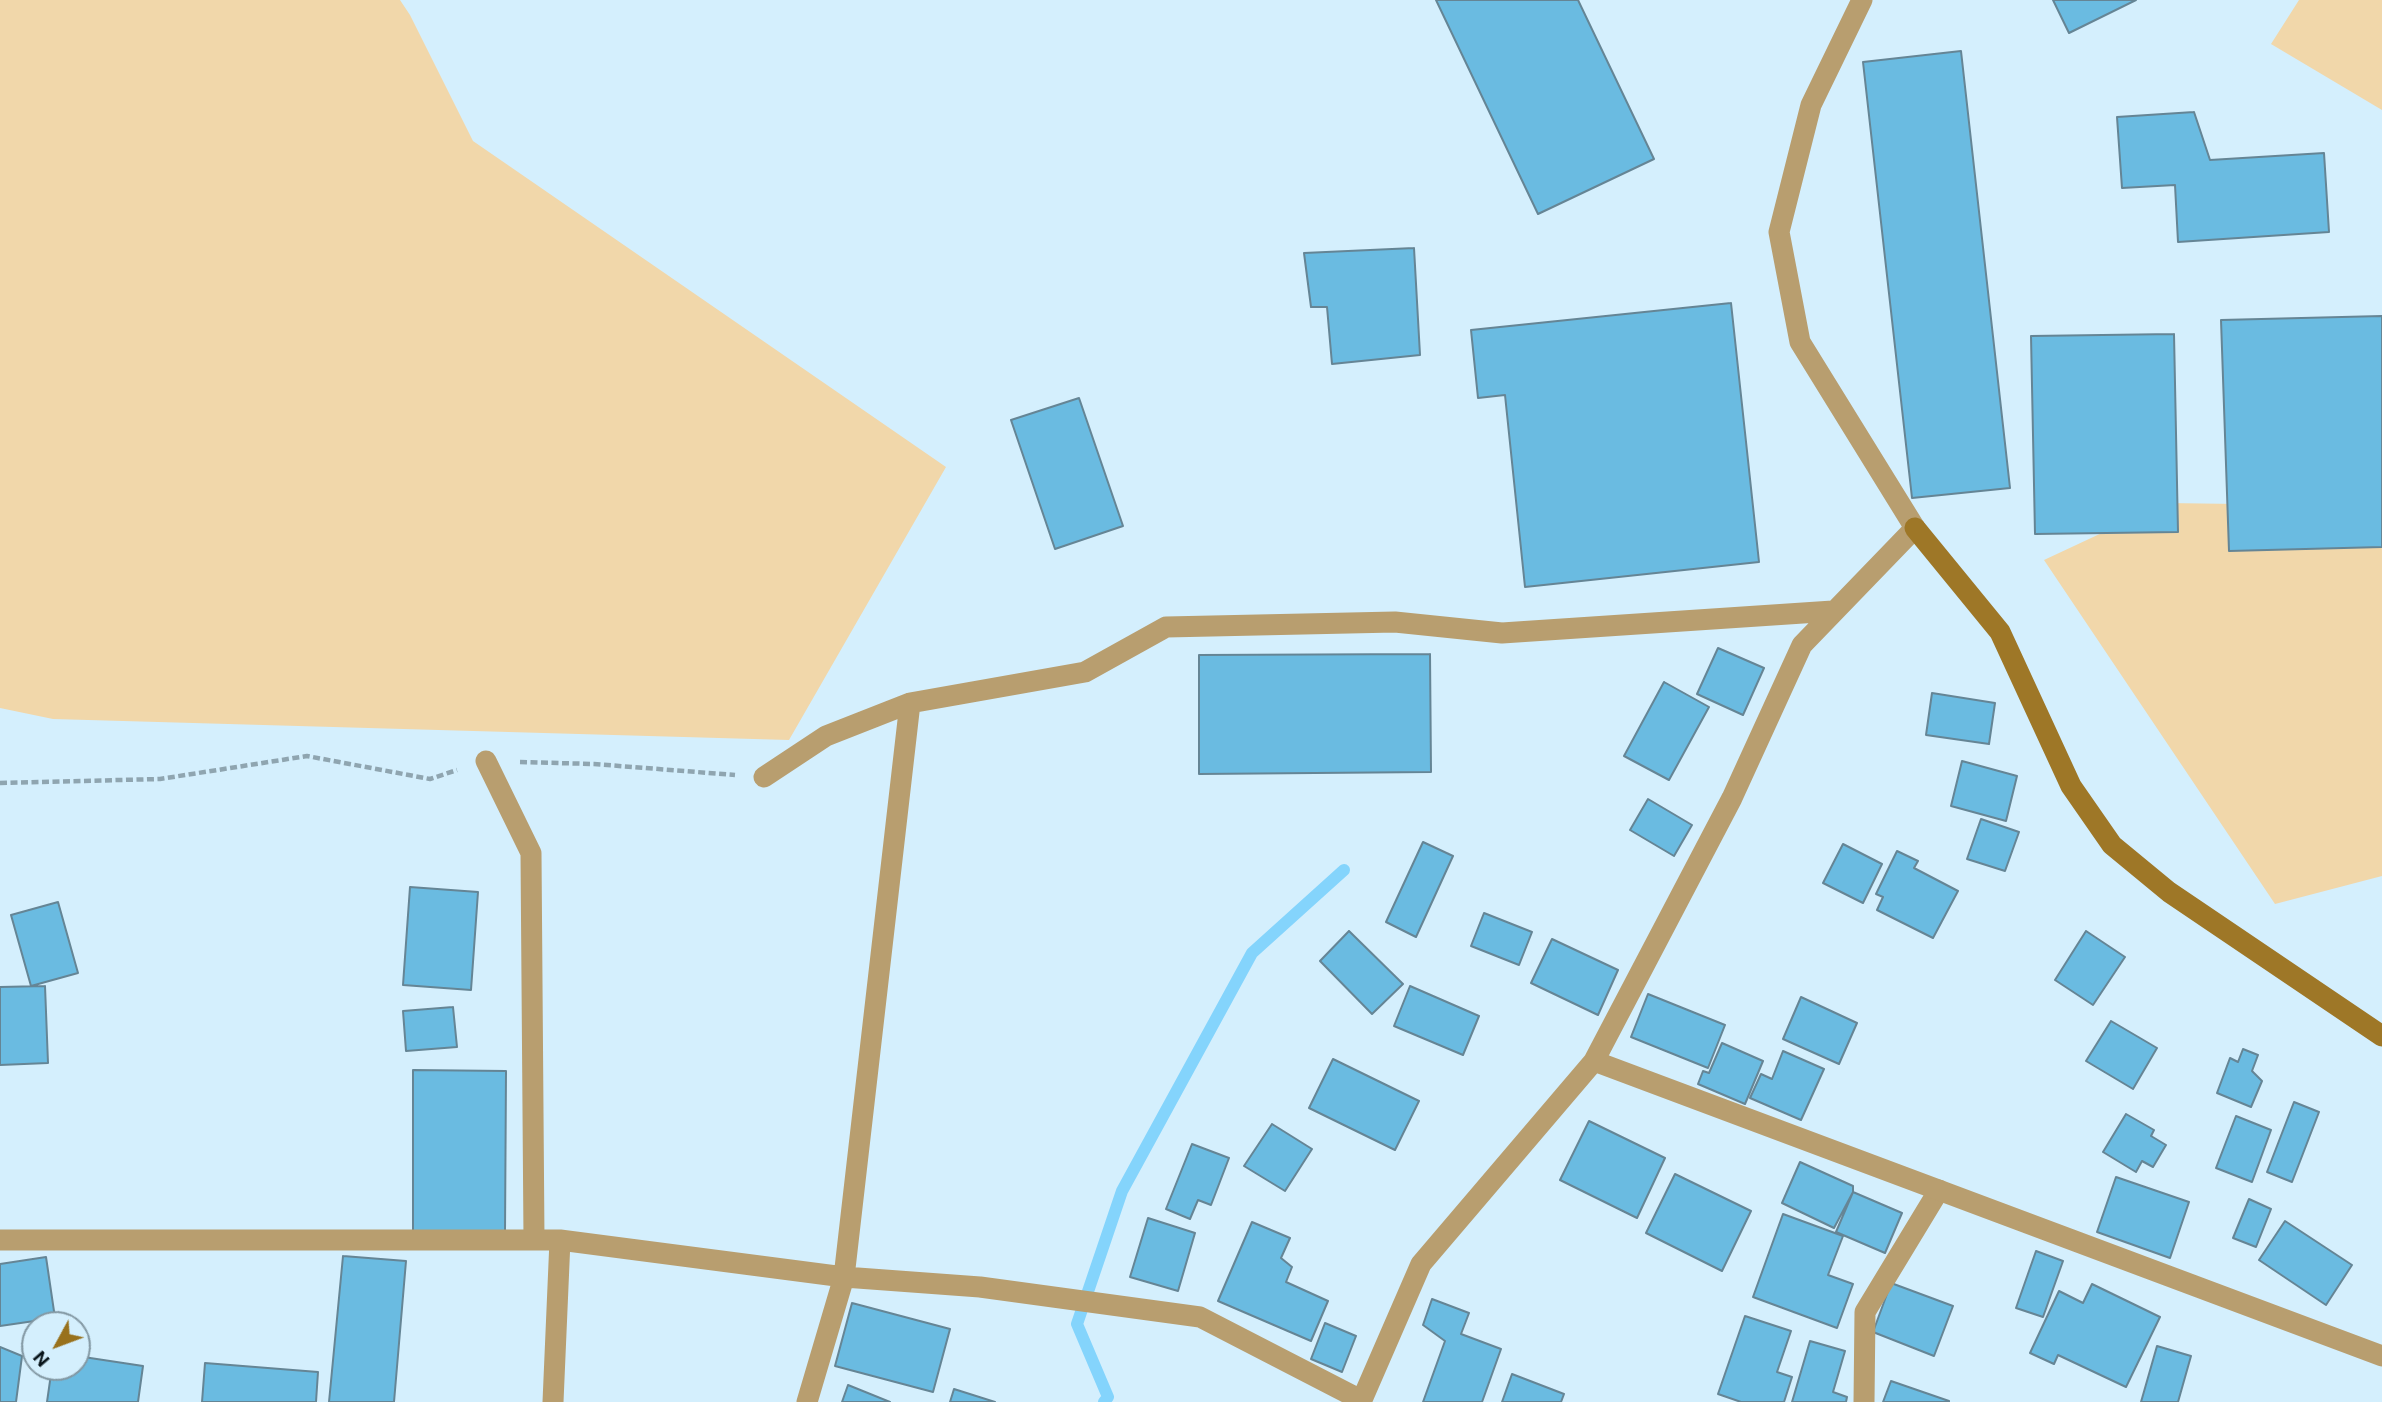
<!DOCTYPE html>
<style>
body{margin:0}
#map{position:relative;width:2382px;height:1402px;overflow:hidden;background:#d4effd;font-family:Roboto,sans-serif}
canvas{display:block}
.north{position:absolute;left:21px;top:1311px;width:70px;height:70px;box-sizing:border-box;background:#d4effd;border:2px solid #8398a3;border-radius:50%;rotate:229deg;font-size:19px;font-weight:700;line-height:28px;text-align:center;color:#09151b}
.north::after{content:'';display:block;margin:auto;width:24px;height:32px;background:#98711c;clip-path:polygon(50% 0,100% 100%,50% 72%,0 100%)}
</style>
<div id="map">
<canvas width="2382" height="1402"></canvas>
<div class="north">N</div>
</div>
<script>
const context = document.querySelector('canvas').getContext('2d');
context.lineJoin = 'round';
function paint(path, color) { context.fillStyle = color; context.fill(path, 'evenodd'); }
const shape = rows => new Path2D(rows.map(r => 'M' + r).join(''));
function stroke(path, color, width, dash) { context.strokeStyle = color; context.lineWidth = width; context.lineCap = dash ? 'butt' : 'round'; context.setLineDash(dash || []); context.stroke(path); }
const green = shape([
 [0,0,400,0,410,15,473,141,946,467,789,740,53,719,0,708],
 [2299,0,2382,0,2382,110,2271,44],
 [2166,503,2382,506,2382,876,2275,904,2044,560]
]);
const stream = shape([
 [1104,1402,1108,1397,1077,1324,1122,1191,1252,953,1344,870]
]);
const building = shape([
 [1436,0,1578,0,1654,159,1538,214,1436,0],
 [2053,0,2136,0,2069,33,2053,0],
 [1961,51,2010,488,1912,498,1863,62,1961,51],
 [2194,112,2210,160,2324,153,2329,232,2178,242,2175,185,2122,188,2117,117,2194,112],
 [1414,248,1420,355,1332,364,1327,307,1311,307,1304,253,1414,248],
 [1731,303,1759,562,1525,587,1505,395,1478,398,1471,330,1731,303],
 [2382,316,2382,547,2229,551,2221,320,2382,316],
 [2174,334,2178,532,2035,534,2031,336,2174,334],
 [1079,398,1123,526,1055,549,1011,420,1079,398],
 [1718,648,1764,668,1743,715,1697,694,1718,648],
 [1430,654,1431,772,1199,774,1199,655,1430,654],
 [1664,682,1709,707,1669,780,1624,756,1664,682],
 [1932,693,1995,703,1989,744,1926,735,1932,693],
 [1962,761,2017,776,2006,821,1951,806,1962,761],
 [1648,799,1692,825,1674,856,1630,830,1648,799],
 [1981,819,2019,832,2005,871,1967,859,1981,819],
 [1423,842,1453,856,1416,937,1386,922,1423,842],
 [1843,844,1882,864,1863,903,1823,883,1843,844],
 [1897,851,1918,861,1914,868,1958,891,1933,938,1877,910,1883,897,1876,894,1897,851],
 [410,887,478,892,471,990,403,985,410,887],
 [58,902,78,973,31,986,11,915,58,902],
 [1484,913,1532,932,1519,965,1471,946,1484,913],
 [1349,931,1403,984,1372,1014,1320,961,1349,931],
 [2086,931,2125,957,2093,1005,2055,980,2086,931],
 [1552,939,1618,970,1598,1015,1531,983,1552,939],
 [45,986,48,1063,0,1065,0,987,45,986],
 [1410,986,1479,1016,1463,1055,1394,1026,1410,986],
 [1648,994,1725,1025,1708,1068,1631,1037,1648,994],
 [1801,997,1857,1023,1839,1064,1783,1039,1801,997],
 [453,1007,457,1047,406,1051,403,1011,453,1007],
 [2111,1021,2157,1048,2133,1089,2086,1061,2111,1021],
 [1722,1043,1763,1061,1745,1104,1698,1084,1703,1071,1709,1073,1722,1043],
 [2243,1049,2258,1055,2252,1071,2262,1081,2251,1107,2217,1093,2230,1058,2238,1062,2243,1049],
 [1783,1051,1824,1069,1801,1120,1750,1098,1761,1074,1772,1079,1783,1051],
 [1333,1059,1419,1101,1395,1150,1309,1108,1333,1059],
 [413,1070,506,1071,505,1234,413,1233,413,1070],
 [2294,1102,2319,1112,2292,1182,2267,1172,2294,1102],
 [2126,1114,2154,1130,2151,1136,2166,1145,2153,1167,2142,1161,2136,1172,2103,1152,2126,1114],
 [2236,1116,2271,1130,2252,1182,2216,1168,2236,1116],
 [1589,1121,1665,1158,1637,1218,1560,1180,1589,1121],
 [1272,1124,1312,1149,1285,1191,1244,1166,1272,1124],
 [1192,1144,1229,1158,1211,1205,1198,1200,1190,1219,1166,1209,1192,1144],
 [1800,1162,1853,1186,1853,1192,1834,1228,1782,1203,1800,1162],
 [1675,1174,1751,1211,1722,1271,1646,1233,1675,1174],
 [2116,1177,2189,1202,2170,1258,2097,1232,2116,1177],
 [1853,1192,1902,1213,1885,1253,1836,1232,1853,1192],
 [2249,1199,2271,1209,2256,1247,2233,1238,2249,1199],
 [1783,1214,1843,1236,1828,1275,1853,1284,1837,1328,1753,1297,1783,1214],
 [1148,1218,1195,1233,1178,1291,1130,1277,1148,1218],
 [2285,1221,2352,1265,2326,1305,2259,1260,2285,1221],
 [1252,1222,1290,1238,1281,1258,1292,1267,1286,1282,1328,1301,1311,1341,1218,1301,1252,1222],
 [2036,1251,2063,1261,2043,1317,2016,1308,2036,1251],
 [343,1256,406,1261,394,1402,329,1402,343,1256],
 [46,1257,55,1318,0,1326,0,1264,46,1257],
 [1891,1283,1953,1306,1934,1356,1873,1332,1891,1283],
 [2092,1284,2160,1317,2126,1387,2058,1355,2054,1364,2030,1353,2059,1291,2083,1303,2092,1284],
 [1432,1299,1469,1313,1461,1334,1501,1349,1482,1402,1423,1402,1445,1341,1423,1325,1432,1299],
 [852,1303,950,1329,933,1392,835,1366,852,1303],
 [1745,1316,1791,1331,1777,1372,1792,1377,1784,1402,1741,1402,1718,1394,1745,1316],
 [1325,1323,1356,1336,1342,1372,1311,1359,1325,1323],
 [1810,1341,1845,1351,1833,1392,1847,1397,1846,1402,1792,1402,1810,1341],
 [2157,1346,2191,1356,2178,1402,2141,1402,2157,1346],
 [0,1347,22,1356,16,1402,0,1402,0,1347],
 [77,1356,143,1366,138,1402,47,1402,52,1367,77,1367,77,1356],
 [205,1363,318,1372,316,1402,202,1402,205,1363],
 [1512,1374,1564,1394,1561,1402,1502,1402,1512,1374],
 [1891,1381,1949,1401,1949,1402,1883,1402,1891,1381],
 [848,1385,890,1402,842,1402,848,1385],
 [954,1389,995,1402,950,1402,954,1389]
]);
const path = shape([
 [520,762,594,764,735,775],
 [0,783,160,779,307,756,430,779,457,770]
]);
const lane = shape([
 [1862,0,1811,105,1779,232,1800,342,1915,528],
 [1864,1402,1865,1312,1939,1190]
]);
const street = shape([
 [486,761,531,853,534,1240],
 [764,777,826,736,910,703,1085,672,1166,627,1395,622,1502,633,1833,611],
 [1594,1061,2382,1356],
 [0,1240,560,1240,844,1277,980,1287,1200,1317,1361,1400],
 [553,1402,560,1240],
 [807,1402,844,1277,910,703],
 [1361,1402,1421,1264,1594,1061,1732,798,1802,645,1915,528]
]);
const secondary = shape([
 [1915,528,2000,632,2071,786,2112,845,2169,892,2382,1036]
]);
paint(green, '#f1d7aa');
stroke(stream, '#84d4fc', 12);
paint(building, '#6abbe1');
stroke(building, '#658595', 2);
stroke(path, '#8fa5b0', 4.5, [7, 3.5]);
stroke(lane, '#b89e6f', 21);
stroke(street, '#b89e6f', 21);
stroke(secondary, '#9e7727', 21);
</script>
